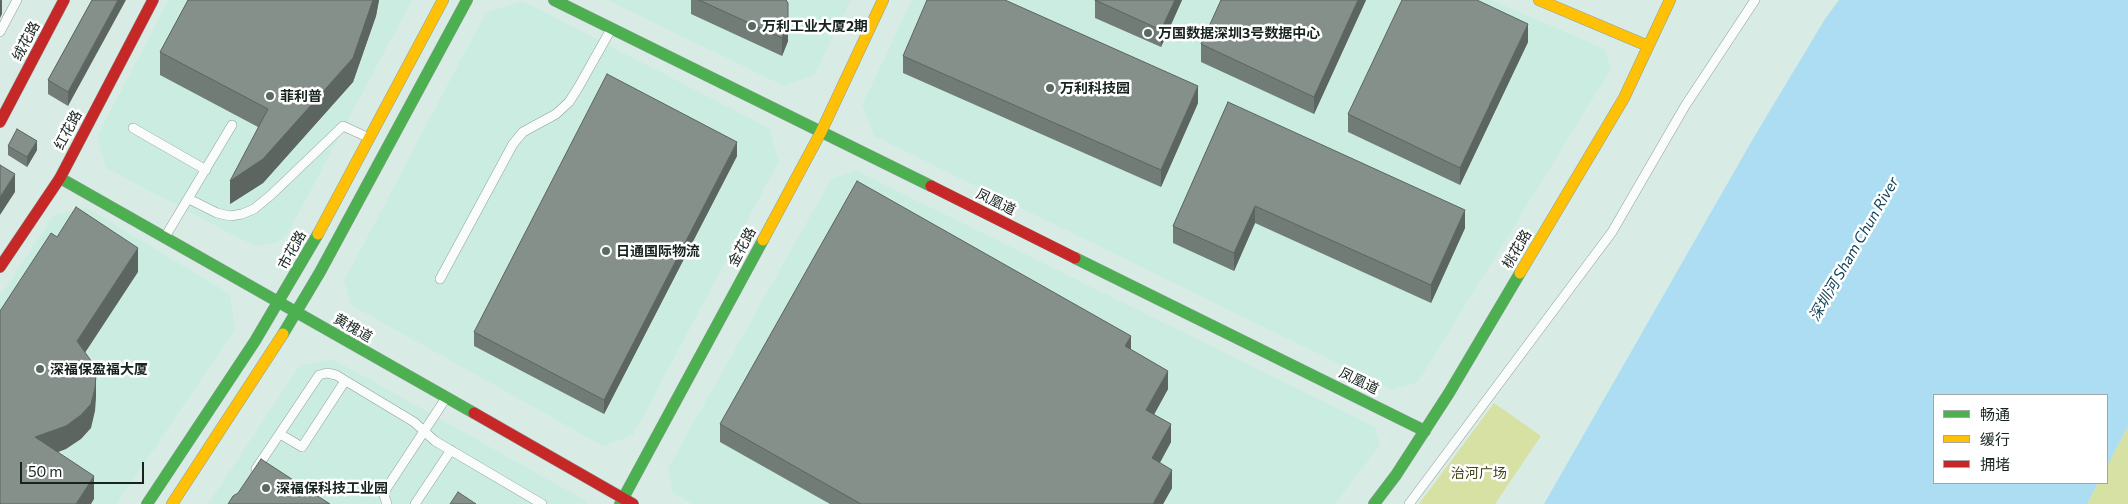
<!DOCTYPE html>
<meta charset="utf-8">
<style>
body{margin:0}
#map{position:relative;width:2128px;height:504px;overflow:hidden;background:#d8ece5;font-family:Commissioner,"Noto Sans SC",sans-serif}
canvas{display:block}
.legend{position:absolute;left:1933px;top:394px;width:175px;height:90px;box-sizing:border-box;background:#fff;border:1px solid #a2a7a5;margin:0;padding:6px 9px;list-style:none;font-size:15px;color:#16231e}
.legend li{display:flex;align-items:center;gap:10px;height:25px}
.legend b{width:25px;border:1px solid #a2a7a5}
.scale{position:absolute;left:20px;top:462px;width:124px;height:22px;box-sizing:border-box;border:2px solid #16231e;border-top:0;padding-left:6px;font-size:15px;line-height:18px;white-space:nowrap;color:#16231e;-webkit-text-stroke:4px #fff;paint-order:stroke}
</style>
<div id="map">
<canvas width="2128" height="504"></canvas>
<ul class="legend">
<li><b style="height:6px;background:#4caf50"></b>畅通</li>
<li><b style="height:6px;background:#ffc107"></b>缓行</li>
<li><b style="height:6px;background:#c62828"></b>拥堵</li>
</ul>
<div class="scale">50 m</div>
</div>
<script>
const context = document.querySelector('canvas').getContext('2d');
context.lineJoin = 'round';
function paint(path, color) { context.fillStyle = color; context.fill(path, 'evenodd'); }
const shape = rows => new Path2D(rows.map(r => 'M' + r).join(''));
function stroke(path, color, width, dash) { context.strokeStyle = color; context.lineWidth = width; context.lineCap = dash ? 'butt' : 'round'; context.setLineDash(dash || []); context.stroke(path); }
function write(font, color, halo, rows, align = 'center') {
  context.font = font + ' Commissioner,"Noto Sans SC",sans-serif'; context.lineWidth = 5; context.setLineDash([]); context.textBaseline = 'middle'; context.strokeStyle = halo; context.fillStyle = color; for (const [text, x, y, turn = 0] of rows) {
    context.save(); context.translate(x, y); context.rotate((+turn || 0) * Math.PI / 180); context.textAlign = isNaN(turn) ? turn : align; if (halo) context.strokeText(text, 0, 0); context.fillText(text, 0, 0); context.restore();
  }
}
const built = shape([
 [169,0,412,0,287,235,275,243,254,246,106,168,97,136],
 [607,0,851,0,814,75,784,86],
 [912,0,1491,0,1605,49,1611,69,1418,382,1392,390,874,136,862,105],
 [523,1,769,128,779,161,633,435,603,446,351,305,344,281,486,12],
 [855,170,1375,427,1380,445,1335,504,693,504,673,493,668,468,831,179],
 [87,208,230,294,235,329,117,504,0,504,0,296,54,215],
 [333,359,585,500,588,504,208,504,300,365]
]);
const green = shape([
 [1494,403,1541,436,1495,504,1419,504],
 [2128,426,2128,504,2087,504,2098,483,2107,483,2107,466]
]);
const water = shape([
 [1839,0,2128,0,2128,426,2107,466,2107,395,1934,395,1934,483,2098,483,2087,504,1544,504,1754,137,1825,19]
]);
const lane = shape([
 [0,32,17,0],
 [133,128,206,170],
 [189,199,217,213,230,216,242,214,254,209,271,195,343,126,367,137],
 [165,237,232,125],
 [440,279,513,144,523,132,556,114,569,102,578,88,610,31],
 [280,434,302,447,345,381],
 [256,469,319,375,327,373,336,375,414,422,435,441,542,504],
 [387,504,384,495,386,489,446,398],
 [415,504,451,450],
 [1409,504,1612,232,1685,106,1755,0]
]);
const fast = shape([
 [554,0,931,186],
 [60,178,474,413],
 [1075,258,1425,431],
 [283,334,320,272,467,0],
 [147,504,255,341,318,234],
 [620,504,763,240],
 [1374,504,1396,475,1449,393,1520,273]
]);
const slow = shape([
 [1539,0,1648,46],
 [318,234,443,0],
 [763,240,821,132,883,0],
 [1520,273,1624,98,1670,0],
 [172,504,283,334]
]);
const jam = shape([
 [0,122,64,0],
 [931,186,1075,258],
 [0,267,60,178,153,0],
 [474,413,633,504]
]);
const wall = shape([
 [92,0,68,106,48,94,48,80],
 [188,0,379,0,376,16,353,82,263,183,230,204,258,127,160,75,160,52],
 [691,0,786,0,788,41,782,56,691,14],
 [1095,0,1182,0,1161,47,1095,18],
 [1366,0,1314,114,1201,62,1201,44],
 [1528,42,1460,185,1348,132,1348,114],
 [903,56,1198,103,1161,187,903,73],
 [1228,102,1465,228,1431,303,1255,223,1234,271,1173,243,1173,226],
 [8,146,37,150,27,167,8,155],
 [737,156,604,414,474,346,474,332],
 [1131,350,1168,389,1154,415,1171,442,1160,463,1172,488,1163,504,830,504,720,442,720,424]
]);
const shadedWall = shape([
 [0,0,2,0,2,14,0,18],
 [118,0,126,0,68,106,68,92],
 [373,0,379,0,376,16,353,82,263,183,230,204,230,181],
 [1175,0,1182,0,1161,47,1161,30],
 [1358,0,1366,0,1314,114,1314,97],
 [788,23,788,41,782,56,782,38],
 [1528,24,1528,42,1460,185,1460,168],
 [1198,86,1198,103,1161,187,1161,170],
 [37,141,37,150,27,167,27,157],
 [737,142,737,156,604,414,604,400],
 [15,174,15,192,0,215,0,197],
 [1255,206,1255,223,1234,271,1234,253],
 [1465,210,1465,228,1431,303,1431,285],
 [138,248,138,272,77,365,77,341],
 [1131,336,1131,354,1125,346],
 [1168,371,1168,389,1146,428,1146,410],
 [96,375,96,398,95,411,91,428,81,439,66,449,35,461,35,437],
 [1171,424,1171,442,1152,476,1152,458],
 [1172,470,1172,488,1163,504,1153,504],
 [94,476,94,499,91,504,76,504]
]);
const building = shape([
 [92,0,118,0,68,92,48,80,92,0],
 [188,0,373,0,353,58,263,159,230,181,268,109,160,52,188,0],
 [699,0,786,0,788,3,788,23,782,38,699,0],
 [927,0,1005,0,1198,86,1161,170,903,56,927,0],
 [1095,0,1175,0,1161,30,1095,0],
 [1221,0,1358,0,1314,97,1201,44,1221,0],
 [1402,0,1477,0,1528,24,1460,168,1348,114,1402,0],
 [607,74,737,142,604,400,474,332,607,74],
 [1228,102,1465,210,1431,285,1255,206,1234,253,1173,226,1228,102],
 [17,129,37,141,27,157,8,146,17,129],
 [0,165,15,174,0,197,0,165],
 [857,181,1131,336,1125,346,1168,371,1146,410,1171,424,1152,458,1172,470,1153,504,861,504,720,424,857,181],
 [76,207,138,248,77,341,94,365,96,375,95,388,91,404,81,415,66,426,35,437,94,476,76,504,0,504,0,311,51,233,57,237,76,207],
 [261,459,330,504,228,504,233,496,238,493,261,459],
 [458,492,476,504,450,504,458,492]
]);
const markers = [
 [752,26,5,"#5a6964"],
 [1148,33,5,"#5a6964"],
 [1050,88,5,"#5a6964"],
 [270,96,5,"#5a6964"],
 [606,251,5,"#5a6964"],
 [40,369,5,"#5a6964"],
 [266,488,5,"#5a6964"]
];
const poiNames = [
 ["万利工业大厦2期",762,26],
 ["万国数据深圳3号数据中心",1158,33],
 ["万利科技园",1060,88],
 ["菲利普",280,96],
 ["日通国际物流",616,251],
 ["深福保盈福大厦",50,369],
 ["深福保科技工业园",276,488]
];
const streetNames = [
 ["绒花路",26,41,-62],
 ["红花路",68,130,-62],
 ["凤凰道",996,202,26],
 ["金花路",742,247,-62],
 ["桃花路",1517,249,-59],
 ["市花路",292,250,-61],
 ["黄槐道",353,328,30],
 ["凤凰道",1359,381,26]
];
const parkNames = [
 ["治河广场",1479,473]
];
const waterNames = [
 ["深圳河 Sham Chun River",1854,249,-60]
];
paint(built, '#cbede1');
paint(green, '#d7e1a4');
paint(water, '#acddf2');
stroke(lane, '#8f9e99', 10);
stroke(fast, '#8f9e99', 12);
stroke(slow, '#8f9e99', 12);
stroke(jam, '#8f9e99', 12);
stroke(lane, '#f9fcfb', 9);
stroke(fast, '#4caf50', 11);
stroke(slow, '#ffc107', 11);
stroke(jam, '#c62828', 11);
paint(wall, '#727c76');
paint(shadedWall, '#5c6560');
paint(building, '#849089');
stroke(building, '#5c6560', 1);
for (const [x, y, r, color] of markers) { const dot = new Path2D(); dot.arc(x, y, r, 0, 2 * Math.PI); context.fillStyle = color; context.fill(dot); stroke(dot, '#fff', 2); }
write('bold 14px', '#16231e', '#fff', poiNames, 'left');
write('14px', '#16231e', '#fff', streetNames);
write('14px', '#424317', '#fff', parkNames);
write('italic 15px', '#14455b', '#fff', waterNames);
</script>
